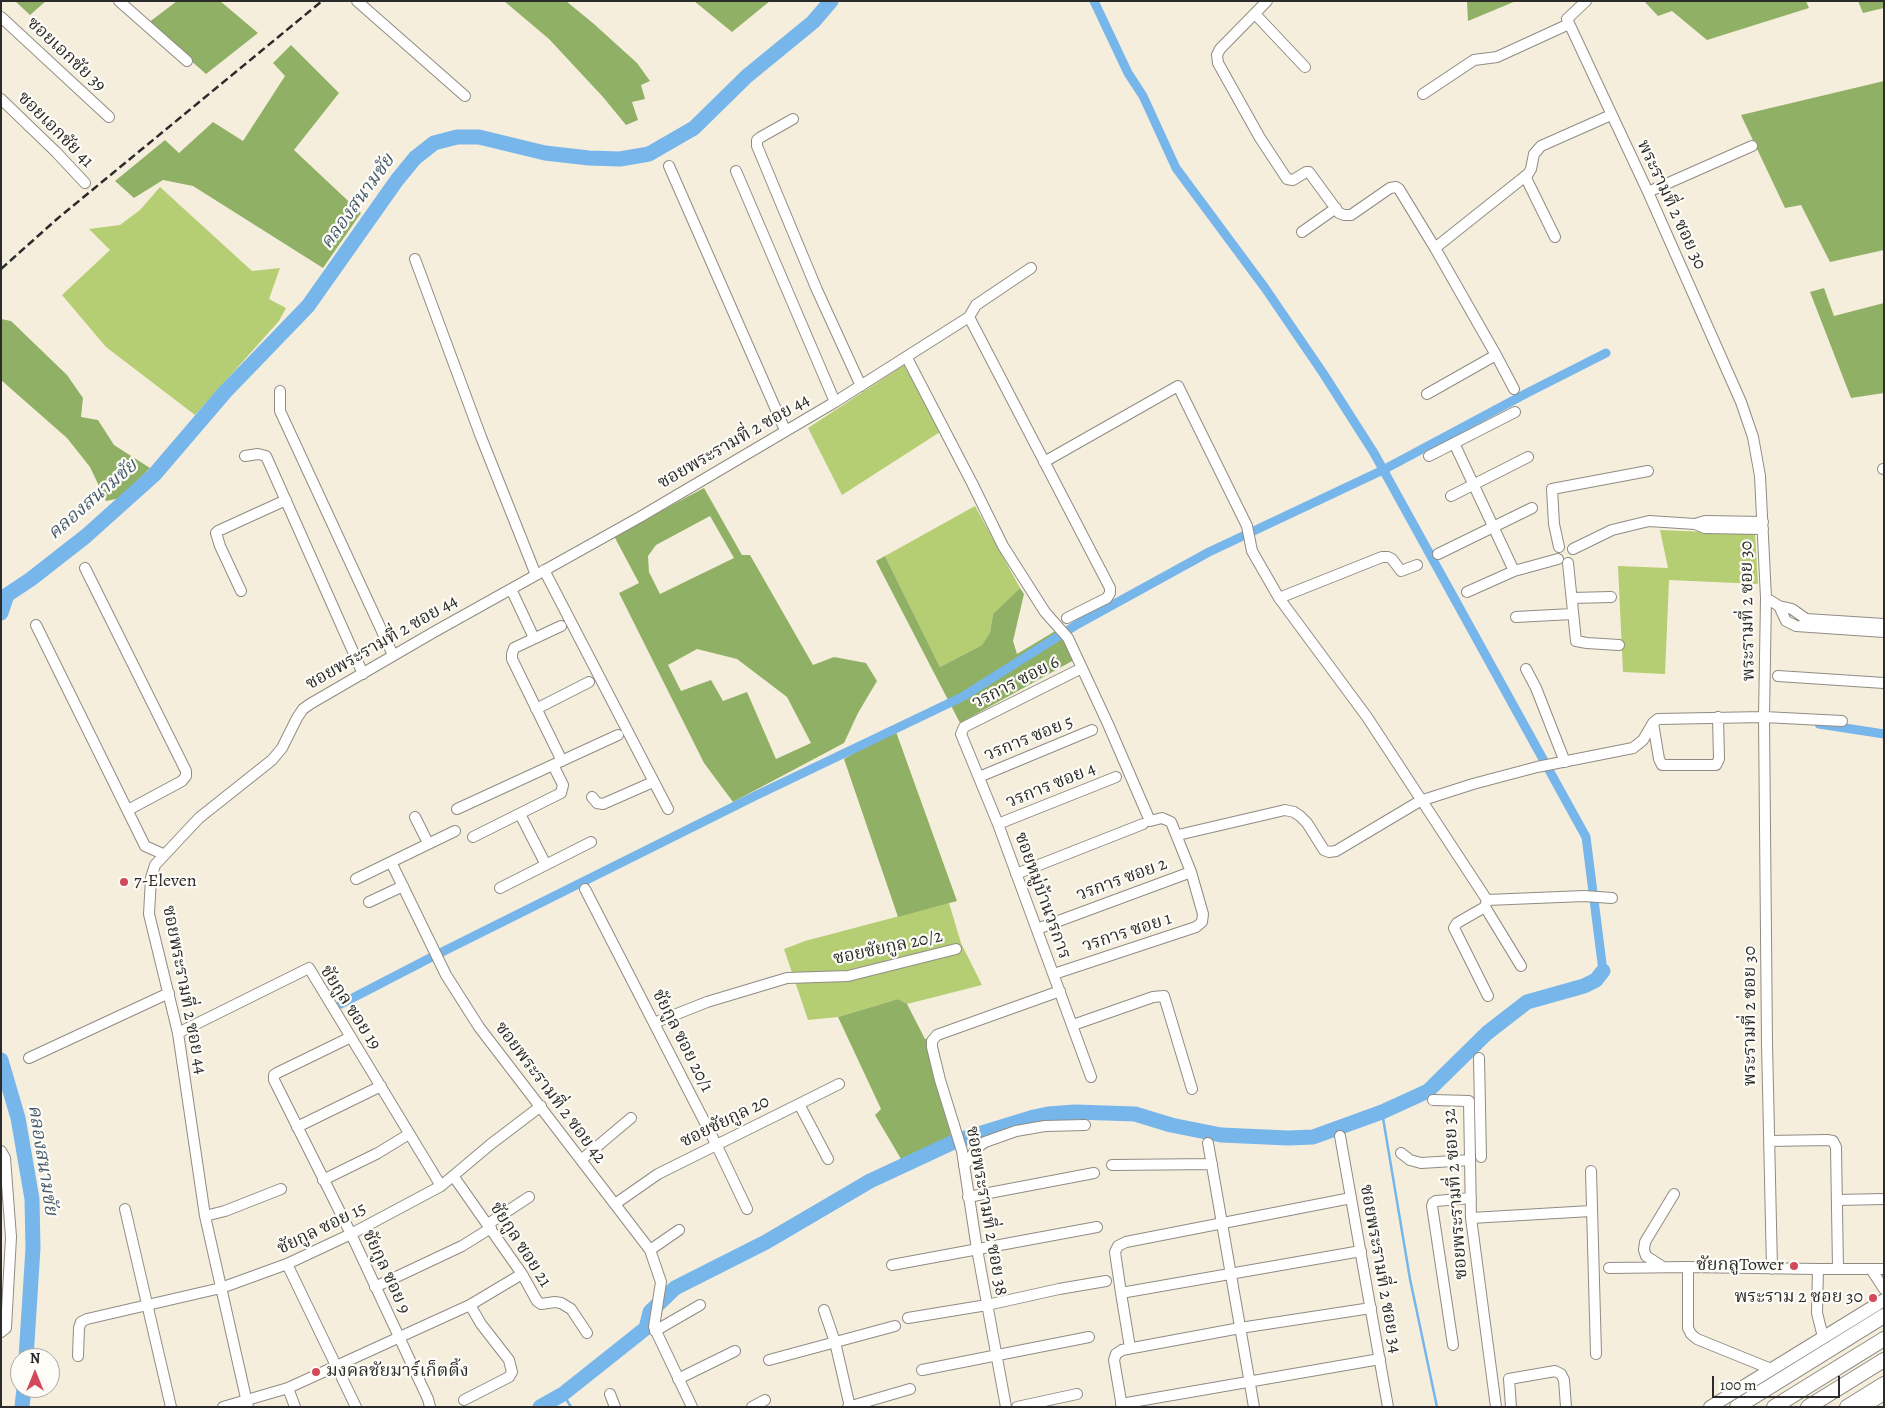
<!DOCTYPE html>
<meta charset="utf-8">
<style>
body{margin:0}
#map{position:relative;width:1885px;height:1408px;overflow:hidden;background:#f6eedd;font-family:Alegreya,serif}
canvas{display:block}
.frame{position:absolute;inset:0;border:2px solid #2b2b2b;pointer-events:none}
.north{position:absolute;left:10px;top:1348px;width:50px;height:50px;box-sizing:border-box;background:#fdfcf7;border:1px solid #a9a8a5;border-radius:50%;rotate:0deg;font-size:14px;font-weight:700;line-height:20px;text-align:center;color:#2b2b2b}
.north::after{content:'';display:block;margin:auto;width:18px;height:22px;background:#d1495b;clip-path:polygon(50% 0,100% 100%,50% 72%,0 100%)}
.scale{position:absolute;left:1712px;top:1376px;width:128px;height:22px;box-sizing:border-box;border:2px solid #2b2b2b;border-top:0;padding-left:6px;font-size:15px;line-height:18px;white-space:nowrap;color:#2b2b2b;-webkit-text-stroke:4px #fdfcf7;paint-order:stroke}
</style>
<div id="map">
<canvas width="1885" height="1408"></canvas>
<div class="frame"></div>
<div class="north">N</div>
<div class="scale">100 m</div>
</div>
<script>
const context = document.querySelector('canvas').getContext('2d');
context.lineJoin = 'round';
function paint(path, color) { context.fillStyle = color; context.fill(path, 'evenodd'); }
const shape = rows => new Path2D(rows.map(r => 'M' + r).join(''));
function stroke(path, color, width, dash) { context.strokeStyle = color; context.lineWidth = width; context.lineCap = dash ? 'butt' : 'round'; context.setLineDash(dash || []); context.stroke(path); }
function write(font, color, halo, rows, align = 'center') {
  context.font = font + ' Alegreya,"Noto Serif Thai",serif'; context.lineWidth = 4.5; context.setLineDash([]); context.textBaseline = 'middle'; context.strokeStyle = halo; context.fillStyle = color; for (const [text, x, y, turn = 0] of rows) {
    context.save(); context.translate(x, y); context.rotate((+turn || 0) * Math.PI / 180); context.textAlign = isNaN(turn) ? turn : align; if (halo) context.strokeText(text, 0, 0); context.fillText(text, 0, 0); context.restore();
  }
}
const green = shape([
 [160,187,252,271,280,268,269,299,286,308,279,321,195,415,106,347,62,295,110,250,89,229,120,225,140,210],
 [904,365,940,432,842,495,808,428],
 [975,506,1020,588,993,614,990,632,982,645,940,667,885,556],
 [1660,530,1755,534,1758,584,1669,580,1665,674,1623,672,1618,566,1668,568],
 [949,903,961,943,982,985,907,1004,898,999,838,1017,808,1020,784,949,805,941]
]);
const forest = shape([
 [15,1,46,1,30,15],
 [177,1,220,1,258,33,206,74,148,23],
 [504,1,566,1,594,24,637,63,650,81,641,85,645,99,632,102,638,120,626,125,603,97,549,39],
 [694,1,770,1,732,32],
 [1467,1,1516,1,1468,21],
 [1644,1,1806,1,1809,8,1707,40,1672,11,1658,16],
 [1858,1,1884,1,1884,8,1863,13],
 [291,45,339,93,294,150,361,213,323,268,193,186,163,180,134,198,115,181,165,140,179,153,213,122,243,141,285,76,273,63],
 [1884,81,1884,250,1830,262,1801,205,1785,208,1741,115],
 [1824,288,1834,316,1884,303,1884,393,1851,398,1810,292],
 [1,319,11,321,67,375,83,398,81,417,98,420,114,445,150,468,121,498,106,501,90,467,67,438,1,380],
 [704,488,742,555,750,555,813,665,834,657,866,663,877,681,858,713,844,743,733,802,704,763,619,593,639,583,614,536],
 [710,516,734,558,660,594,649,572,648,556,656,545],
 [697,649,737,659,787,697,811,743,776,759,747,692,723,701,711,680,681,691,668,665],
 [885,556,940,667,982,645,990,632,993,614,1020,588,1024,594,1013,641,1017,654,1057,630,1074,660,960,723,876,561],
 [895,729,957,901,898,917,844,759],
 [898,999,907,1004,925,1039,932,1038,951,1136,904,1164,875,1115,881,1109,838,1017]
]);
const stream = shape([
 [1382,1112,1410,1279,1437,1407],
 [563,1394,571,1407]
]);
const canal = shape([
 [1094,1,1128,73,1143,96,1176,168,1265,288,1323,373,1374,453,1586,837,1603,971],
 [1819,724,1884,734],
 [341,1004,428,959,757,795,962,697,1078,624,1209,552,1383,470,1527,393,1606,353]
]);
const river = shape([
 [1,613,7,595,31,579,86,536,154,475,225,392,308,306,397,180,415,158,434,143,457,137,479,137,545,153,589,158,620,159,649,154,694,128,747,76,813,22,831,1],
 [1,1060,18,1118,32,1199,33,1248,26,1358],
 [22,1407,24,1388],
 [540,1407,563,1394,646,1328,650,1312,675,1288,766,1242,870,1181,956,1141,1034,1117,1048,1114,1075,1112,1135,1114,1171,1125,1221,1135,1288,1138,1313,1137,1382,1112,1428,1091,1487,1033,1527,1002,1584,986,1596,980,1603,971]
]);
const minor = shape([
 [119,1,187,61],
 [357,1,465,96],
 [1267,1,1220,49,1217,55,1218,63,1260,138,1287,179,1293,180,1306,172,1309,172,1339,213,1344,215,1351,215,1390,188,1396,187,1399,189,1435,248,1528,174,1531,169,1534,154,1541,146,1611,115],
 [1586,1,1567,19,1648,192,1741,402,1753,437,1760,476,1766,598,1764,717,1767,1043,1772,1269],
 [1255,14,1305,67],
 [1,17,109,117],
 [1423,94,1474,60,1497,57,1569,24],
 [1,99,56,152,85,183],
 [793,119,761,137,757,140,757,146,817,290,861,386],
 [669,166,785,430],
 [736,171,835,402],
 [1525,176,1555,237],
 [1648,192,1752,146],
 [1302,232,1336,208],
 [415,259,481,437,536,575],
 [969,317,1110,588,1110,593,1107,598,1067,618],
 [1496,355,1514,389],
 [907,358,972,483,1003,546,1045,612,1068,638,1108,724,1150,821,1162,818,1171,822,1191,872,1203,914,1202,922,1196,927,1054,974],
 [280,391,280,411,393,655],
 [1427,394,1496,355,1435,248],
 [1454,443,1514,571],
 [245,456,258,454,266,456,363,674],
 [1429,456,1515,412],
 [1044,462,1178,386,1247,526,1252,551,1279,598,1367,717,1487,900,1485,907,1521,966],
 [1883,469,1884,469],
 [1451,496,1528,457],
 [1695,524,1705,521,1763,522],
 [1559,547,1554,524,1552,489,1648,471],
 [1573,549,1612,530,1649,521,1695,524,1705,528,1763,529],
 [1438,554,1532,508],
 [1568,563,1576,641,1587,643,1619,645],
 [85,568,186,771,186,776,182,781,128,810],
 [544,570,668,809],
 [511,589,534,638],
 [241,591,220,546,216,533,218,531,286,500],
 [1467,592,1514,571,1558,559],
 [1279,598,1382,557,1388,557,1392,559,1401,571,1417,565],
 [1572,598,1611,597],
 [1766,598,1779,606,1792,609,1806,619,1884,624],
 [1779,606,1786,621,1796,626,1884,632],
 [1516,617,1572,614],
 [36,625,145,846,163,854],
 [561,626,514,648,512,654,512,659,562,761],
 [1082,668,964,727,961,734,998,824,1091,1077],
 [1526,669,1536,688,1565,762],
 [1778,676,1884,683],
 [536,709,589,682],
 [1653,723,1659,759,1662,765,1716,765,1719,759,1718,717],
 [979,777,1092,730],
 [592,797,597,803,603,804,653,782],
 [457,809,618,735],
 [520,814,546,865],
 [415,817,428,843],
 [998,824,1116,777],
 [455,831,391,862,446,975,479,1027,650,1250,661,1282,654,1327,692,1407],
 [1178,835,1285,810,1294,812,1300,816,1307,823,1324,850,1329,852,1336,851,1420,801,1473,784,1537,767,1633,748,1643,740,1653,723,1658,719,1764,717,1842,721],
 [473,837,561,793,563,785,553,765],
 [1016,874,1143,824],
 [356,879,391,862],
 [500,888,591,842],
 [585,889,716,1144,747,1209],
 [1487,900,1584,896,1612,898],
 [369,902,403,886],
 [1485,907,1457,923,1454,928,1488,996],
 [1037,929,1191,872],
 [654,1023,707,1002,787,978,848,976,956,949],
 [1073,1025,1153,997,1164,996,1192,1089],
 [178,1033,309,968,441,1186],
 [351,1037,277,1073,274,1075,274,1080,351,1234,428,1399,430,1407],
 [29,1058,169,993],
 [1479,1058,1481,1157],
 [1433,1100,1469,1101,1471,1218,1496,1407],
 [799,1104,839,1084],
 [297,1127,381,1086],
 [1340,1136,1388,1407],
 [1769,1141,1827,1140,1833,1141,1836,1147,1838,1269],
 [1208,1143,1254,1407],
 [1,1151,5,1158,11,1237,6,1328,1,1332],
 [1401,1153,1410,1160,1421,1163,1470,1160],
 [581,1160,631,1118],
 [1112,1165,1212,1164],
 [964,1166,978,1147,985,1142,1016,1131,1045,1126,1085,1125],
 [1591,1171,1596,1354],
 [454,1177,522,1274,537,1301,541,1304,555,1302,561,1303,571,1309,587,1333],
 [323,1180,378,1153,409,1134],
 [968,1197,1094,1173],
 [1837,1200,1884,1199],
 [615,1204,658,1174,799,1104,828,1159],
 [125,1209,171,1407],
 [205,1216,225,1211,281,1189],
 [1471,1218,1591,1211],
 [488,1224,529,1197],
 [650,1250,679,1230],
 [287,1264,356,1407],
 [892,1265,1097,1227],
 [1663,1267,1646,1256,1644,1250,1645,1242,1674,1194],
 [1688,1267,1688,1328,1691,1334,1697,1339,1771,1369],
 [1609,1268,1688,1267,1818,1269,1884,1269],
 [1818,1269,1817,1313,1823,1337],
 [1871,1269,1884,1289],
 [375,1287,462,1246,491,1228],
 [1121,1293,1361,1251],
 [824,1310,835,1342,850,1407],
 [908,1318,987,1305,1059,1289,1106,1281],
 [655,1331,700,1305],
 [1453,1345,1432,1206,1433,1203,1436,1201,1471,1198],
 [1130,1348,1121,1293,1115,1252,1118,1246,1126,1242,1351,1198],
 [78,1356,79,1328,81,1322,87,1319,221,1288,287,1264,351,1234,441,1186,491,1144,541,1106],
 [769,1360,895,1326],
 [922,1370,1089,1337],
 [678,1379,735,1351],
 [288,1388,295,1407],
 [610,1394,615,1407],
 [464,1400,509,1377,512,1372,509,1360,481,1324,470,1305],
 [1121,1404,1380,1359],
 [223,1407,288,1388,470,1305,522,1274],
 [248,1407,205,1216,178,1033,149,914,151,878,155,865,199,818,272,760,282,748,297,718,303,709,310,704,434,632,640,517,835,402,969,317,976,305,1031,268],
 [752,1407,765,1400],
 [848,1407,910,1389],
 [1006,1407,977,1249,962,1151,940,1080,932,1047,932,1041,937,1035,1060,991],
 [1017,1407,1077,1394],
 [1122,1407,1114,1360,1116,1354,1122,1350,1240,1328,1371,1308],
 [1511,1407,1509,1379,1555,1371,1561,1374,1564,1380,1566,1407]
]);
const major = shape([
 [1710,1407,1884,1300],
 [1863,1407,1884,1394]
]);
const highway = shape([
 [1737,1407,1884,1316],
 [1774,1407,1884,1339],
 [1808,1407,1884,1360],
 [1847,1407,1884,1384]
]);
const rail = shape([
 [1,269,57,219,322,1]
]);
const markers = [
 [124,882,5,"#d1495b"],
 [1794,1266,5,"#d1495b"],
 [1873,1298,5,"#d1495b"],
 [316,1372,5,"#d1495b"]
];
const streetNames = [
 ["ซอยเอกชัย 39",66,55,43],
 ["ซอยเอกชัย 41",55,130,45],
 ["พระรามที่ 2 ซอย 30",1671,205,65],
 ["ซอยพระรามที่ 2 ซอย 44",734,442,-30],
 ["พระรามที่ 2 ซอย 30",1748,611,-91],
 ["ซอยพระรามที่ 2 ซอย 44",382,643,-30],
 ["วรการ ซอย 6",1016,683,-27],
 ["วรการ ซอย 5",1029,739,-22],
 ["วรการ ซอย 4",1051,786,-22],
 ["วรการ ซอย 2",1122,880,-20],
 ["ซอยหมู่บ้านวรการ",1042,896,70],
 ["วรการ ซอย 1",1127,933,-18],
 ["ซอยชัยกูล 20/2",888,948,-12],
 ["ซอยพระรามที่ 2 ซอย 44",184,990,79],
 ["ชัยกูล ซอย 19",350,1008,57],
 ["พระรามที่ 2 ซอย 30",1751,1016,-90],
 ["ชัยกูล ซอย 20/1",682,1041,63],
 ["ซอยพระรามที่ 2 ซอย 42",550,1093,53],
 ["ซอยชัยกูล 20",725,1122,-26],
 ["ซอยพระรามที่ 2 ซอย 32",1456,1194,-94],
 ["ซอยพระรามที่ 2 ซอย 38",986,1211,80],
 ["ชัยกูล ซอย 15",322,1229,-26],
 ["ชัยกูล ซอย 21",520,1245,57],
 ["ซอยพระรามที่ 2 ซอย 34",1380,1269,80],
 ["ชัยกูล ซอย 9",386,1272,65]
];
const poiNames = [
 ["7-Eleven",134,882],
 ["ชัยกลูTower",1784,1266,"right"],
 ["พระราม 2 ซอย 30",1863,1298,"right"],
 ["มงคลชัยมาร์เก็ตติ้ง",326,1372]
];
const waterNames = [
 ["คลองสนามชัย",358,202,-54],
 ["คลองสนามชัย",93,500,-41],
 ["คลองสนามชัย",42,1160,81]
];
paint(green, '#b6ce73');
paint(forest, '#90b165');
stroke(stream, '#77b6ea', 2.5);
stroke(canal, '#77b6ea', 9);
stroke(river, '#77b6ea', 15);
stroke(minor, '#908c84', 12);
stroke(major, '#908c84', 14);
stroke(highway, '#908c84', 16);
stroke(minor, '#fff', 10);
stroke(major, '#fff', 12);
stroke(highway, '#fff', 14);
stroke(rail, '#2b2b2b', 2.5, [8, 4]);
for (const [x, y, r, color] of markers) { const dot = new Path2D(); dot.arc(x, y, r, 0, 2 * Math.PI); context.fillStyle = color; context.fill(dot); stroke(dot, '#fdfcf7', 2); }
write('18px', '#2b2b2b', '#fdfcf7', streetNames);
write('18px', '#2b2b2b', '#fdfcf7', poiNames, 'left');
write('italic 19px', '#465c6e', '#fdfcf7', waterNames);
</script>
